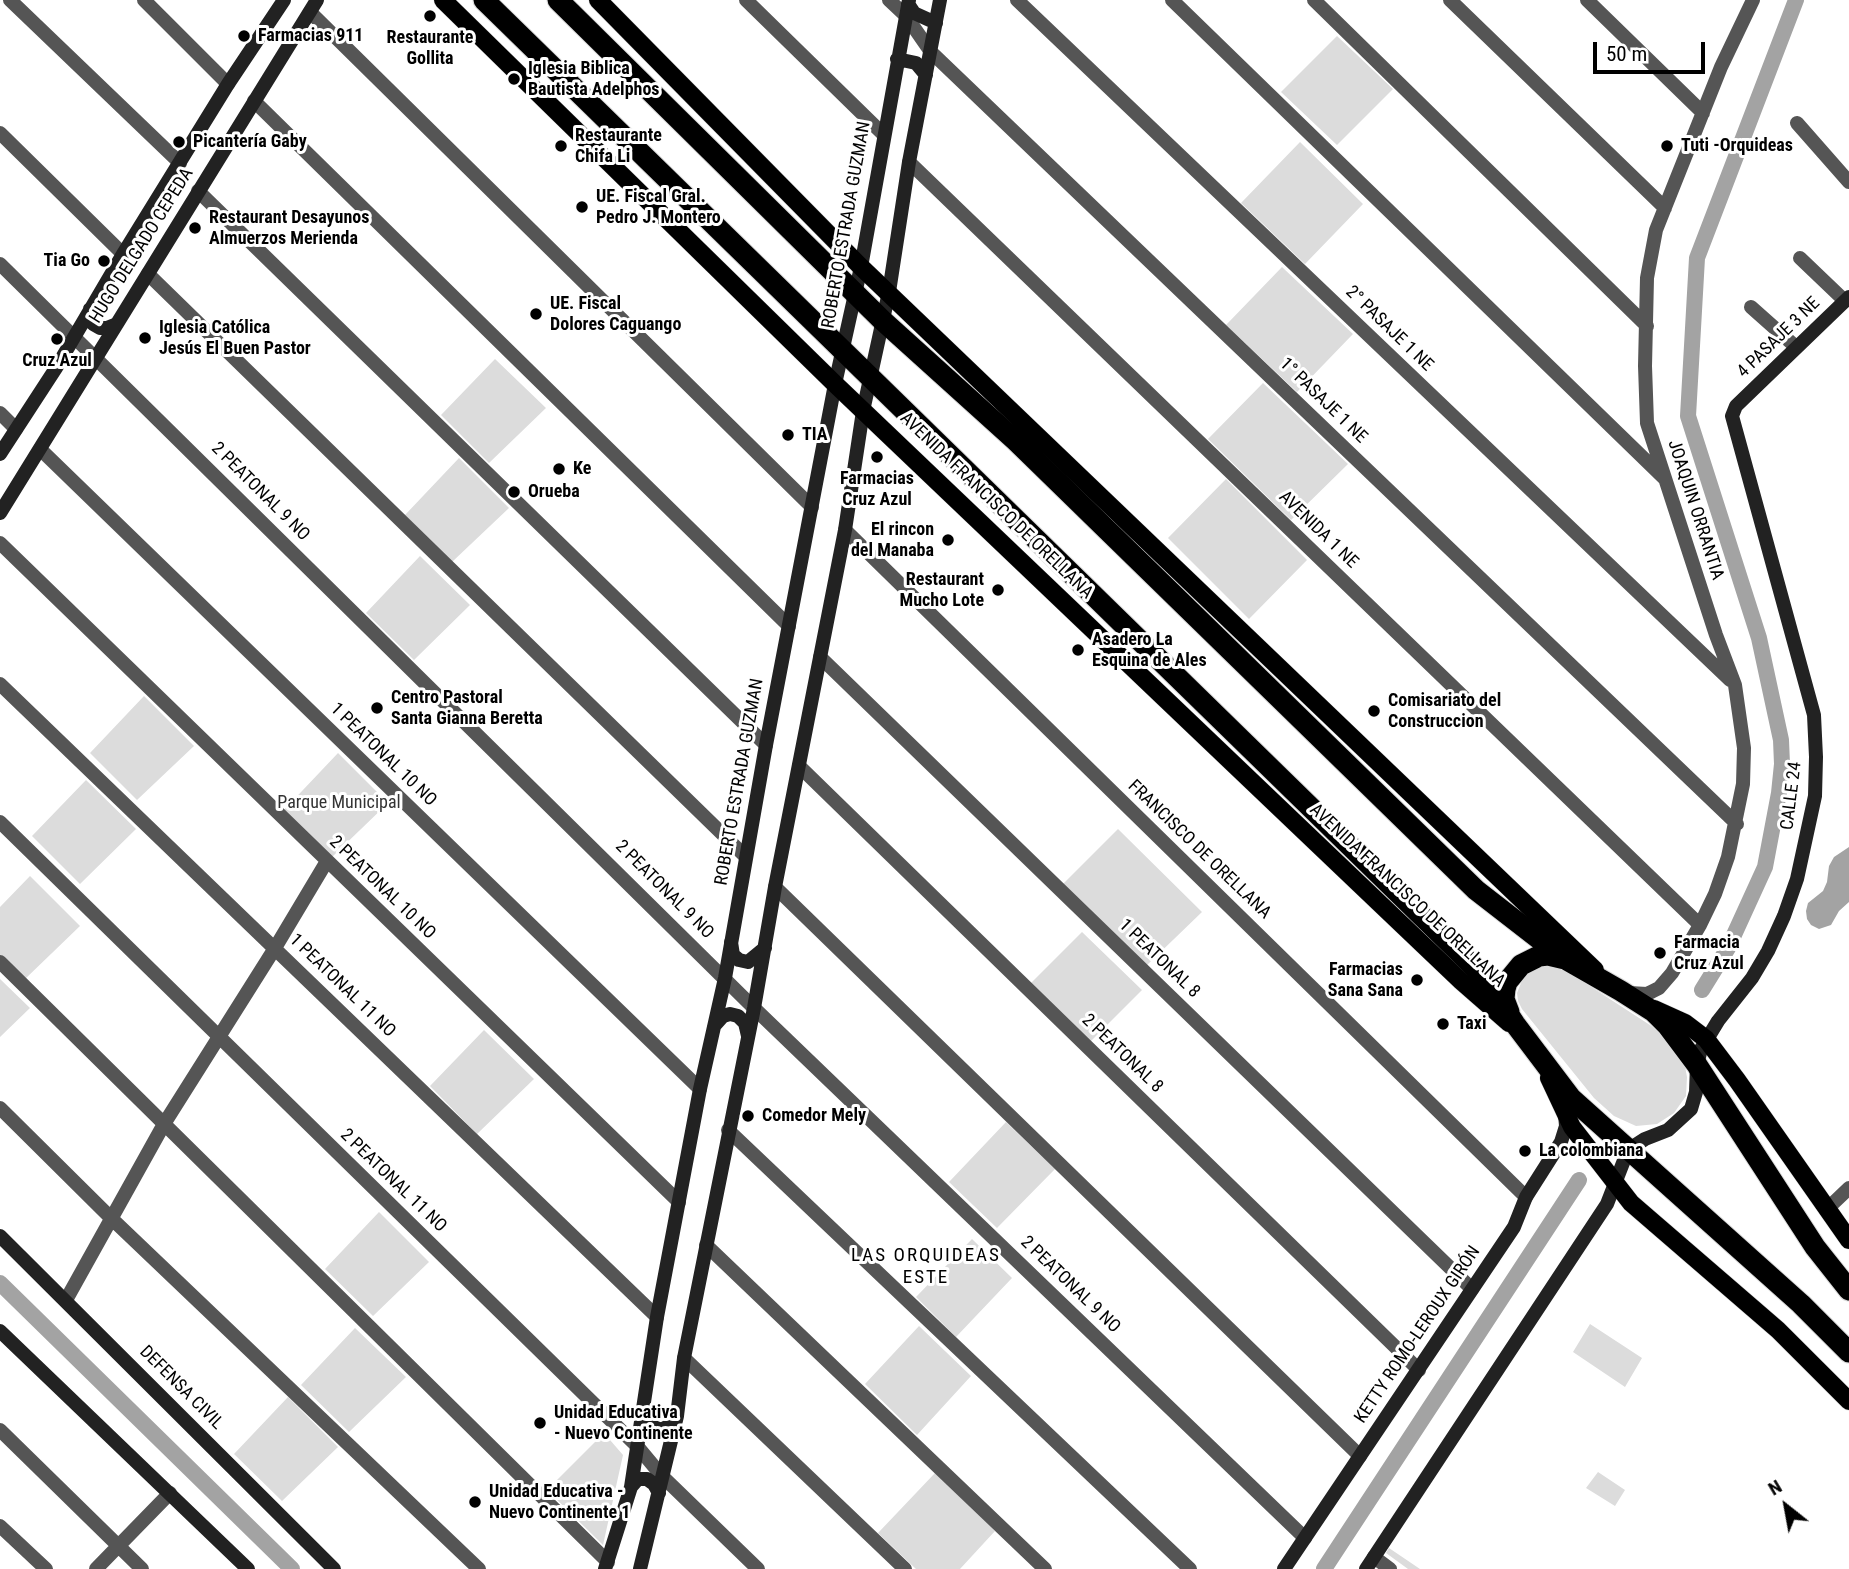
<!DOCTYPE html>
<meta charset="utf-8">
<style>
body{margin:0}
#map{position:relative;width:1849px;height:1569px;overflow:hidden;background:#fff;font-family:"Roboto Condensed",sans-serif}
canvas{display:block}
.north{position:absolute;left:1751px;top:1471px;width:70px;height:70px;-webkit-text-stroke:5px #fff;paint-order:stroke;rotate:329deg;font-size:19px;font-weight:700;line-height:28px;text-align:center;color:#000}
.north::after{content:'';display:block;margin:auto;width:24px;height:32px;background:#000;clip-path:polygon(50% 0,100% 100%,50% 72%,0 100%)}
.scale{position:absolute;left:1593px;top:42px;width:112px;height:32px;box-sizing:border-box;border:4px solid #000;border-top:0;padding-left:9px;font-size:21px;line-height:24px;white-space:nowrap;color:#000;-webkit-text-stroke:5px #fff;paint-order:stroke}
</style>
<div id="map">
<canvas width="1849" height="1569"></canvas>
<div class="north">N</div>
<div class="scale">50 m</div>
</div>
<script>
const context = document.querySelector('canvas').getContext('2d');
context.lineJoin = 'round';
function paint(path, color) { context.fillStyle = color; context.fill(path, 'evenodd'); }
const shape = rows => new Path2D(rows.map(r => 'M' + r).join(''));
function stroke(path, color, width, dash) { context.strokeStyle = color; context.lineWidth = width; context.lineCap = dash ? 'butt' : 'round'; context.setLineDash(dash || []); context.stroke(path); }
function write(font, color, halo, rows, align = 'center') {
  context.font = font + ' "Roboto Condensed",sans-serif'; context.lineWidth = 6; context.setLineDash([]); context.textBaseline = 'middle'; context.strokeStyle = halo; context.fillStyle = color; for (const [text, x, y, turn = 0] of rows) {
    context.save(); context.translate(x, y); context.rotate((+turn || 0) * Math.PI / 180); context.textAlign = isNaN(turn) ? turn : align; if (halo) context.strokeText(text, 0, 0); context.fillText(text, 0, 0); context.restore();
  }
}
const green = shape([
 [1337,36,1393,89,1337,145,1281,92],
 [1300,142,1363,204,1305,264,1241,203],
 [1282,267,1353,334,1297,392,1226,325],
 [495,359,546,408,489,463,441,415],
 [1263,383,1348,464,1291,520,1208,439],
 [459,458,509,508,452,562,405,515],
 [1226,479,1307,560,1249,619,1168,538],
 [420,556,470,605,414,660,366,613],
 [144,696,194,746,137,800,90,753],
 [338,753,388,803,332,857,284,810],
 [86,780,136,829,80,884,32,836],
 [1118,829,1202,912,1145,967,1060,887],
 [30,876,80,926,24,980,0,957,0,907],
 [1082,932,1142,990,1090,1042,1030,984],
 [1546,964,1562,968,1650,1025,1663,1035,1685,1066,1687,1077,1686,1096,1674,1113,1657,1124,1636,1126,1614,1116,1594,1098,1522,1009,1518,1001,1517,993,1523,978,1530,971],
 [0,979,30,1008,0,1037],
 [484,1030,534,1079,477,1134,430,1086],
 [1006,1122,1055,1169,997,1228,949,1182],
 [379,1212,429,1262,373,1316,325,1269],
 [972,1239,1012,1278,956,1337,916,1297],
 [1590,1324,1642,1358,1625,1387,1573,1352],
 [919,1326,971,1376,917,1435,865,1384],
 [355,1328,406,1377,349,1432,301,1385],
 [288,1397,338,1447,282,1501,234,1454],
 [604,1433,623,1455,603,1545,547,1490],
 [1598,1472,1625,1490,1615,1506,1586,1488],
 [935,1473,995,1531,960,1569,916,1569,878,1533],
 [1389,1548,1420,1569,1408,1569,1386,1553]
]);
const water = shape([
 [1849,847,1849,902,1839,911,1831,925,1819,929,1811,925,1807,919,1806,911,1808,903,1823,891,1827,882,1829,866,1834,857]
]);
const canal = shape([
 [1702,990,1728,948,1765,867,1779,793,1782,764,1781,740,1759,638,1688,416,1697,258,1796,0],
 [0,1283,292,1569],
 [1324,1569,1579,1180]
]);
const street = shape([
 [10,0,180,163],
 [144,0,228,84],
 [746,0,883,134],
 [889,0,906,16,931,52,1737,824],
 [1017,0,1730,680],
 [1172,0,1664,478],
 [1314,0,1647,326],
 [1450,0,1665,208],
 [1587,0,1703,113],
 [310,12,812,507],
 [254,101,789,626],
 [1797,123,1849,182],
 [0,133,123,254],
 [909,162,1700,925],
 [198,191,766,745],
 [1800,258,1845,301],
 [0,264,754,1008,1305,1538],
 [148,274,745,856],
 [1751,307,1796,347],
 [0,413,16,429],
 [40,449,700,1089],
 [845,530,1526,1197],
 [0,543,679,1202],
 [820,657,1472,1289],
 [0,684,657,1317],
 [799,766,1419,1370],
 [0,822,637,1446,662,1476,758,1569],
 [775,887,1360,1456],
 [0,962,608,1562],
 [1629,993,1647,994,1659,988,1672,973,1700,925,1715,894,1728,857,1743,784,1744,748,1735,685,1716,635,1647,423,1645,366,1647,278,1656,230,1721,67,1753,0],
 [0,1108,111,1218,479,1569],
 [728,1130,1190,1569],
 [1826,1210,1849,1188],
 [706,1245,1045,1569],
 [66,1300,164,1124,275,948,327,861],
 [684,1358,905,1569],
 [0,1430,142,1569],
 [0,1526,46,1569],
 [1374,1557,1390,1569],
 [96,1569,170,1493]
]);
const secondary = shape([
 [908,4,914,13,936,23],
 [897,59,916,63,926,75],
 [90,309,93,324,100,328,107,328,117,324],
 [0,454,56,368,123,254,228,84,284,0],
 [0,513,317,0],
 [731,942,733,955,739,960,748,962,765,948],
 [714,1026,723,1016,730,1014,738,1016,745,1023,748,1036],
 [0,1236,334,1569],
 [0,1331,248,1569],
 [640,1414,649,1425,661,1430,670,1425,676,1417],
 [631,1487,638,1479,647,1479,654,1484,659,1493],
 [605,1569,631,1487,657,1317,700,1089,725,978,766,745,835,384,861,267,909,0],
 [640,1569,677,1416,684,1358,754,1008,775,887,845,530,863,411,889,292,909,162,940,0],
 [1284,1569,1514,1227,1526,1197,1561,1142,1566,1126,1565,1114],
 [1366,1569,1607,1204,1628,1150,1645,1139,1668,1130,1691,1109,1696,1092,1697,1065,1701,1049,1718,1021,1752,978,1768,951,1784,916,1797,879,1815,796,1816,757,1814,715,1732,416,1736,406,1849,297]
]);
const primary = shape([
 [443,0,835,384,1461,981,1509,1023],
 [598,0,861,267,1595,970],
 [1654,1009,1685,1023,1706,1039,1737,1080,1849,1240],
 [1549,1078,1572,1127,1631,1203,1778,1330,1849,1401]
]);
const highway = shape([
 [484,0,1472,965,1486,980,1515,1024,1571,1098,1801,1304,1849,1352],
 [558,0,882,320,1016,441,1476,890,1565,959,1621,991,1654,1012,1667,1025,1697,1065,1815,1247,1849,1290],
 [1509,1012,1504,999,1505,989,1507,982,1521,965,1539,956,1548,955,1565,959]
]);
const markers = [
 [430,16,7,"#000"],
 [244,36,7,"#000"],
 [514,79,7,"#000"],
 [179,142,7,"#000"],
 [561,146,7,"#000"],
 [1667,146,7,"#000"],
 [582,207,7,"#000"],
 [195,228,7,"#000"],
 [104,261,7,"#000"],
 [536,314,7,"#000"],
 [145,338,7,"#000"],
 [57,339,7,"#000"],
 [788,435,7,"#000"],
 [877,457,7,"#000"],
 [559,469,7,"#000"],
 [514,492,7,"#000"],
 [948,540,7,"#000"],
 [998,590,7,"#000"],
 [1078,650,7,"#000"],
 [377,708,7,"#000"],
 [1374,711,7,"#000"],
 [1660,953,7,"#000"],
 [1417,980,7,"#000"],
 [1443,1024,7,"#000"],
 [748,1116,7,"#000"],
 [1525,1151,7,"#000"],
 [540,1423,7,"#000"],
 [475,1502,7,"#000"]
];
const poiNames = [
 ["Farmacias 911",258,36],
 ["Restaurante",430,38,"center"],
 ["Gollita",430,59,"center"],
 ["Iglesia Biblica",528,69],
 ["Bautista Adelphos",528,90],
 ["Restaurante",575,136],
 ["Chifa Li",575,157],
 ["Picantería Gaby",193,142],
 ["Tuti -Orquideas",1681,146],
 ["UE. Fiscal Gral.",596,197],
 ["Pedro J. Montero",596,218],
 ["Restaurant Desayunos",209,218],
 ["Almuerzos Merienda",209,239],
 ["Tia Go",90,261,"right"],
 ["UE. Fiscal",550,304],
 ["Dolores Caguango",550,325],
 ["Iglesia Católica",159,328],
 ["Jesús El Buen Pastor",159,349],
 ["Cruz Azul",57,361,"center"],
 ["TIA",802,435],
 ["Ke",573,469],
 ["Farmacias",877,479,"center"],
 ["Cruz Azul",877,500,"center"],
 ["Orueba",528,492],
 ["El rincon",934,530,"right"],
 ["del Manaba",934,551,"right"],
 ["Restaurant",984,580,"right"],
 ["Mucho Lote",984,601,"right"],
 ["Asadero La",1092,640],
 ["Esquina de Ales",1092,661],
 ["Centro Pastoral",391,698],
 ["Santa Gianna Beretta",391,719],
 ["Comisariato del",1388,701],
 ["Construccion",1388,722],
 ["Farmacia",1674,943],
 ["Cruz Azul",1674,964],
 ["Farmacias",1403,970,"right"],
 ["Sana Sana",1403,991,"right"],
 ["Taxi",1457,1024],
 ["Comedor Mely",762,1116],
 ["La colombiana",1539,1151],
 ["Unidad Educativa",554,1413],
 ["- Nuevo Continente",554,1434],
 ["Unidad Educativa -",489,1492],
 ["Nuevo Continente 1",489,1513]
];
const streetNames = [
 ["ROBERTO ESTRADA GUZMAN",847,225,-80],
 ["HUGO DELGADO CEPEDA",142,246,-58],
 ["2° PASAJE 1 NE",1389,329,44],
 ["4 PASAJE 3 NE",1779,338,-44],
 ["1° PASAJE 1 NE",1323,401,44],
 ["2 PEATONAL 9 NO",260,492,45],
 ["AVENIDA FRANCISCO DE ORELLANA",996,506,44],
 ["JOAQUIN ORRANTIA",1695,510,72],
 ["AVENIDA 1 NE",1318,530,44],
 ["1 PEATONAL 10 NO",383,755,44],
 ["ROBERTO ESTRADA GUZMAN",740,782,-80],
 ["CALLE 24",1792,796,-83],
 ["FRANCISCO DE ORELLANA",1199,850,44],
 ["2 PEATONAL 10 NO",382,888,44],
 ["2 PEATONAL 9 NO",664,890,45],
 ["AVENIDA FRANCISCO DE ORELLANA",1407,896,43],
 ["1 PEATONAL 8",1159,959,44],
 ["1 PEATONAL 11 NO",342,986,44],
 ["2 PEATONAL 8",1122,1054,44],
 ["2 PEATONAL 11 NO",393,1181,44],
 ["2 PEATONAL 9 NO",1070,1285,44],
 ["KETTY ROMO-LEROUX GIRÓN",1418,1335,-56],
 ["DEFENSA CIVIL",181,1388,45]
];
const parkNames = [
 ["Parque Municipal",339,803]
];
const neighbourhoodNames = [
 ["LAS ORQUIDEAS",926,1256],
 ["ESTE",926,1278]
];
paint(green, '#dcdcdc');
paint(water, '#a3a3a3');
stroke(canal, '#a3a3a3', 16);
stroke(primary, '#dbdbdb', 19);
stroke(highway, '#dbdbdb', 23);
stroke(street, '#555', 14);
stroke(secondary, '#222', 14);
stroke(primary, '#000', 18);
stroke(highway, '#000', 21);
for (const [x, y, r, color] of markers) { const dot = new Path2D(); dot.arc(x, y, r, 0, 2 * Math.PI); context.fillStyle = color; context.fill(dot); stroke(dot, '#fff', 2.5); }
write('bold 18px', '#000', '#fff', poiNames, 'left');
write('18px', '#000', '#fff', streetNames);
write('18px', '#333', '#fff', parkNames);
context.letterSpacing = '2px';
write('19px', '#000', '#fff', neighbourhoodNames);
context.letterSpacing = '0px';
</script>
